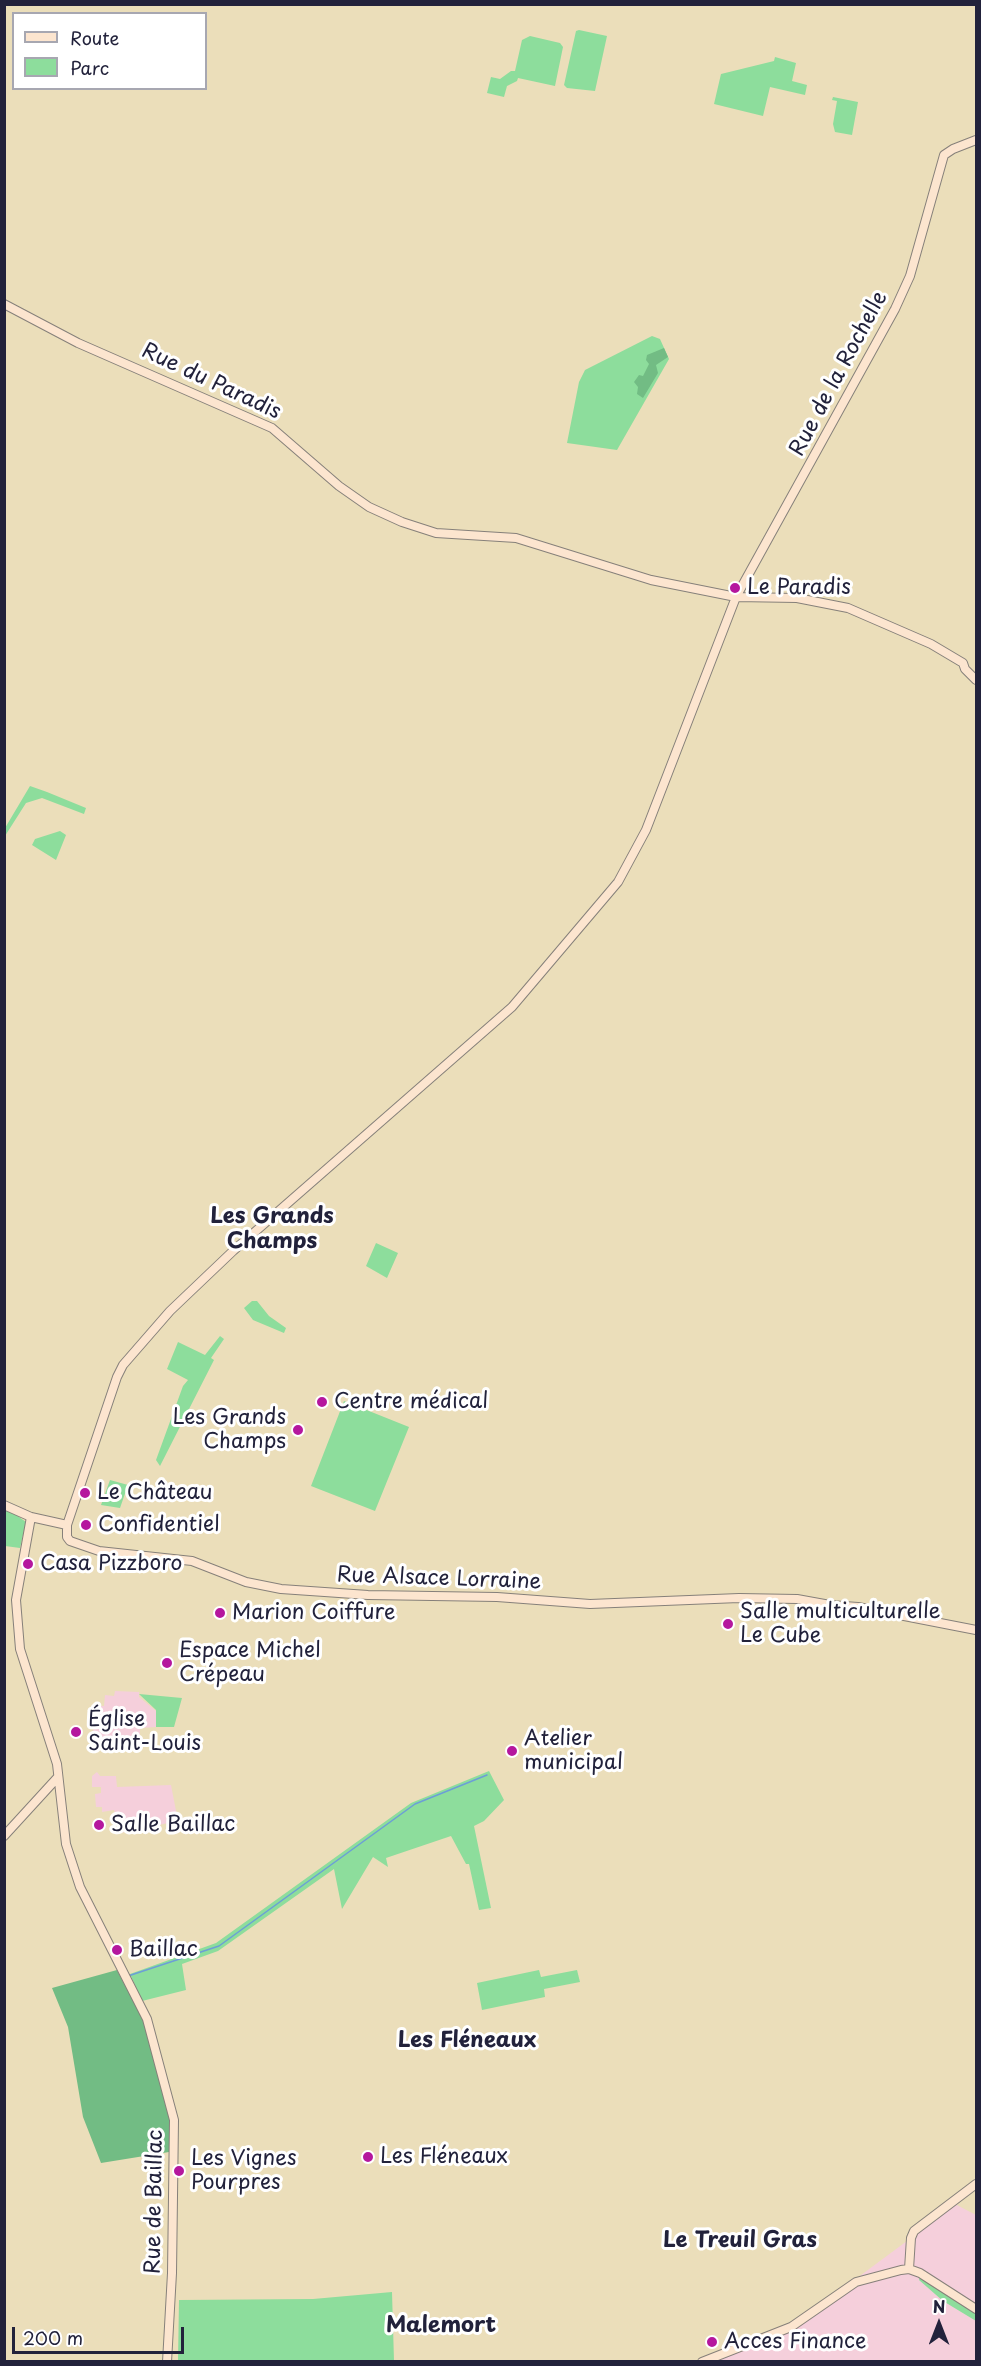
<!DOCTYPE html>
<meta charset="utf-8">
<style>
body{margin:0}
#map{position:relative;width:981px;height:2366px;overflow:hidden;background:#ebdeba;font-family:"Playpen Sans",sans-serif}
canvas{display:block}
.frame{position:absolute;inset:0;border:6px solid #22223b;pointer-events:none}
.legend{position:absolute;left:12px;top:12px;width:195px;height:78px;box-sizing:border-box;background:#fff;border:2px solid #a7a7b1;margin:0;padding:8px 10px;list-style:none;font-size:18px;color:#22223b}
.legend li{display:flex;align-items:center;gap:12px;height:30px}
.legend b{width:30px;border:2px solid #a7a7b1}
.north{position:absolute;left:909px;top:2294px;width:60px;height:60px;-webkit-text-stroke:4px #fff;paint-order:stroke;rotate:0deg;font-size:16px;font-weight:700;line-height:24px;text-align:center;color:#22223b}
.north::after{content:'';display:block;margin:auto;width:21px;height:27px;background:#22223b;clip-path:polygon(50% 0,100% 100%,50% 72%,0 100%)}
.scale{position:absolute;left:12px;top:2327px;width:172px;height:27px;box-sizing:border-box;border:3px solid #22223b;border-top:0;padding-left:8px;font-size:18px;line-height:21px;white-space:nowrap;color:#22223b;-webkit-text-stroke:4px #fff;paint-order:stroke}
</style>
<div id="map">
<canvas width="981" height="2366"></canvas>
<div class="frame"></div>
<ul class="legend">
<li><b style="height:8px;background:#fce5cf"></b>Route</li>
<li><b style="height:16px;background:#8ddd9c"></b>Parc</li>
</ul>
<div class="north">N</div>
<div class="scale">200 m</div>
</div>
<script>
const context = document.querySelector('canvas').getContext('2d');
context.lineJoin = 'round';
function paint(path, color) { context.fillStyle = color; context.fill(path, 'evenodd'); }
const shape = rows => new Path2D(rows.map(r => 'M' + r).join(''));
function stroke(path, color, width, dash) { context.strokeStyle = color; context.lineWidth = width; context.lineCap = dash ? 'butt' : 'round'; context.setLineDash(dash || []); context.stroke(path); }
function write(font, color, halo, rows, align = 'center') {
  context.font = font + ' "Playpen Sans",sans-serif'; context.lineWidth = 6; context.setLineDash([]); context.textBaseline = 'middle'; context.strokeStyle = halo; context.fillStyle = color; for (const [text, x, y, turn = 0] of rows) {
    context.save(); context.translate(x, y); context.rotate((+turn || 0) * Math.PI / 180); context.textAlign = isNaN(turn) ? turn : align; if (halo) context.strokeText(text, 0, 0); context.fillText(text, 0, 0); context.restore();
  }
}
const built = shape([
 [115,1691,139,1692,139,1697,156,1711,156,1727,140,1728,140,1744,94,1741,92,1710,100,1711,100,1706,104,1706,105,1695,114,1696],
 [97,1772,100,1776,116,1776,117,1787,171,1785,178,1821,120,1833,114,1810,102,1812,102,1807,96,1807,95,1794,101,1793,101,1787,92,1787,92,1776],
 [951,2202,976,2215,976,2361,702,2362,791,2327,911,2238]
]);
const green = shape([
 [579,30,607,36,595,91,567,88,564,85,576,31],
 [530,36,560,43,563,47,555,86,518,78,517,81,507,86,504,97,487,93,491,77,500,79,511,71,515,71,522,40],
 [775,57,796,63,792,81,807,85,805,95,770,87,763,116,714,104,721,74,774,61],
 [833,97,858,102,852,135,835,132,833,124,837,101,832,100],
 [652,336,660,339,669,359,617,450,567,443,579,382,585,370],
 [30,786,47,792,86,808,84,814,42,798,26,803,5,836,5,828],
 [60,831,66,835,56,860,32,845,35,839],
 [376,1243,398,1253,387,1278,366,1266],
 [252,1301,257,1301,269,1316,286,1328,284,1333,253,1320,244,1308],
 [220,1336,224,1339,211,1358,214,1360,160,1466,156,1460,183,1386,188,1380,167,1369,178,1342,205,1355],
 [344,1401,409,1427,375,1511,311,1486],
 [110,1480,128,1485,120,1508,101,1505],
 [5,1507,26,1522,20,1548,5,1546],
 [139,1694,182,1698,174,1727,156,1727,156,1710],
 [489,1771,504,1800,484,1821,474,1826,491,1908,479,1910,469,1864,466,1864,451,1836,386,1858,388,1867,373,1857,342,1909,334,1869,218,1951,182,1964,186,1990,142,2001,130,1974,216,1943,411,1803],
 [539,1970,541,1977,577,1970,580,1982,544,1989,545,1997,482,2010,477,1983],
 [920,2277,975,2312,976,2321,943,2301,919,2280],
 [392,2292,394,2361,178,2361,179,2300,313,2299]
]);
const forest = shape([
 [664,348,668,357,656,365,658,373,643,398,637,394,638,387,634,382,639,375,643,376,649,364,646,360,647,355],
 [117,1970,144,2022,170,2121,169,2152,101,2163,83,2117,68,2027,52,1988]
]);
const stream = shape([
 [128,1976,219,1946,415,1804,487,1775]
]);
const secondary = shape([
 [4,304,78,343,272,428,339,486,369,507,402,522,436,533,516,538,651,580,736,597,797,598,848,608,931,644,963,663,965,669,976,680],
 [4,1505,31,1517,67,1525,117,1377,123,1365,170,1311,233,1251,512,1007,618,882,646,830,736,597,895,309,910,276,944,155,953,149,976,140],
 [31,1517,16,1600,20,1649,57,1764,66,1844,80,1887,147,2019,174,2120,172,2273,167,2362],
 [67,1525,67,1537,70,1541,99,1551,192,1561,246,1582,281,1589,368,1595,497,1597,590,1604,739,1598,797,1599,830,1605,858,1607,976,1630],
 [4,1836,58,1777],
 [909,2269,911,2238,914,2231,976,2184],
 [702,2362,791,2327,856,2282,901,2270,909,2269,920,2273,976,2309]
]);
const markers = [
 [735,588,6,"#b5179e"],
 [322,1402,6,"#b5179e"],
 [298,1430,6,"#b5179e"],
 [85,1493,6,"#b5179e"],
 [86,1525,6,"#b5179e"],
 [28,1564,6,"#b5179e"],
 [220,1613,6,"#b5179e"],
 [728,1624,6,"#b5179e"],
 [167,1663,6,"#b5179e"],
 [76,1732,6,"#b5179e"],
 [512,1751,6,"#b5179e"],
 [99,1825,6,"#b5179e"],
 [117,1950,6,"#b5179e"],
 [368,2157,6,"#b5179e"],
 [179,2171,6,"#b5179e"],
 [712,2342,6,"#b5179e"]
];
const streetNames = [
 ["Rue de la Rochelle",839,374,-62],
 ["Rue du Paradis",211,382,25],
 ["Rue Alsace Lorraine",439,1579,2],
 ["Rue de Baillac",155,2202,-89]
];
const poiNames = [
 ["Le Paradis",747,588],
 ["Centre médical",334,1402],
 ["Les Grands",286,1418,"right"],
 ["Champs",286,1442,"right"],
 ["Le Château",97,1493],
 ["Confidentiel",98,1525],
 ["Casa Pizzboro",40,1564],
 ["Salle multiculturelle",740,1612],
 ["Le Cube",740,1636],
 ["Marion Coiffure",232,1613],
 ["Espace Michel",179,1651],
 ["Crépeau",179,1675],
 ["Église",88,1720],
 ["Saint-Louis",88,1744],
 ["Atelier",524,1739],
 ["municipal",524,1763],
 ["Salle Baillac",111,1825],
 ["Baillac",129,1950],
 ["Les Fléneaux",380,2157],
 ["Les Vignes",191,2159],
 ["Pourpres",191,2183],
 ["Acces Finance",724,2342]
];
const neighbourhoodNames = [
 ["Les Grands",272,1217],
 ["Champs",272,1242],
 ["Les Fléneaux",467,2041],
 ["Le Treuil Gras",740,2241],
 ["Malemort",441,2326]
];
paint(built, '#f5cfdb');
paint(green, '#8ddd9c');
paint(forest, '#72bc84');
stroke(stream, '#6c9ed7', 1.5);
stroke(secondary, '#86807a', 10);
stroke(secondary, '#fce5cf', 8);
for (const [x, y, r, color] of markers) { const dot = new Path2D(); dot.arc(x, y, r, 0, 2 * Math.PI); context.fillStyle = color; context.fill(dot); stroke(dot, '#fff', 2); }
write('21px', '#22223b', '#fff', streetNames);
write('21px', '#22223b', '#fff', poiNames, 'left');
write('bold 22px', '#22223b', '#fff', neighbourhoodNames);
</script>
